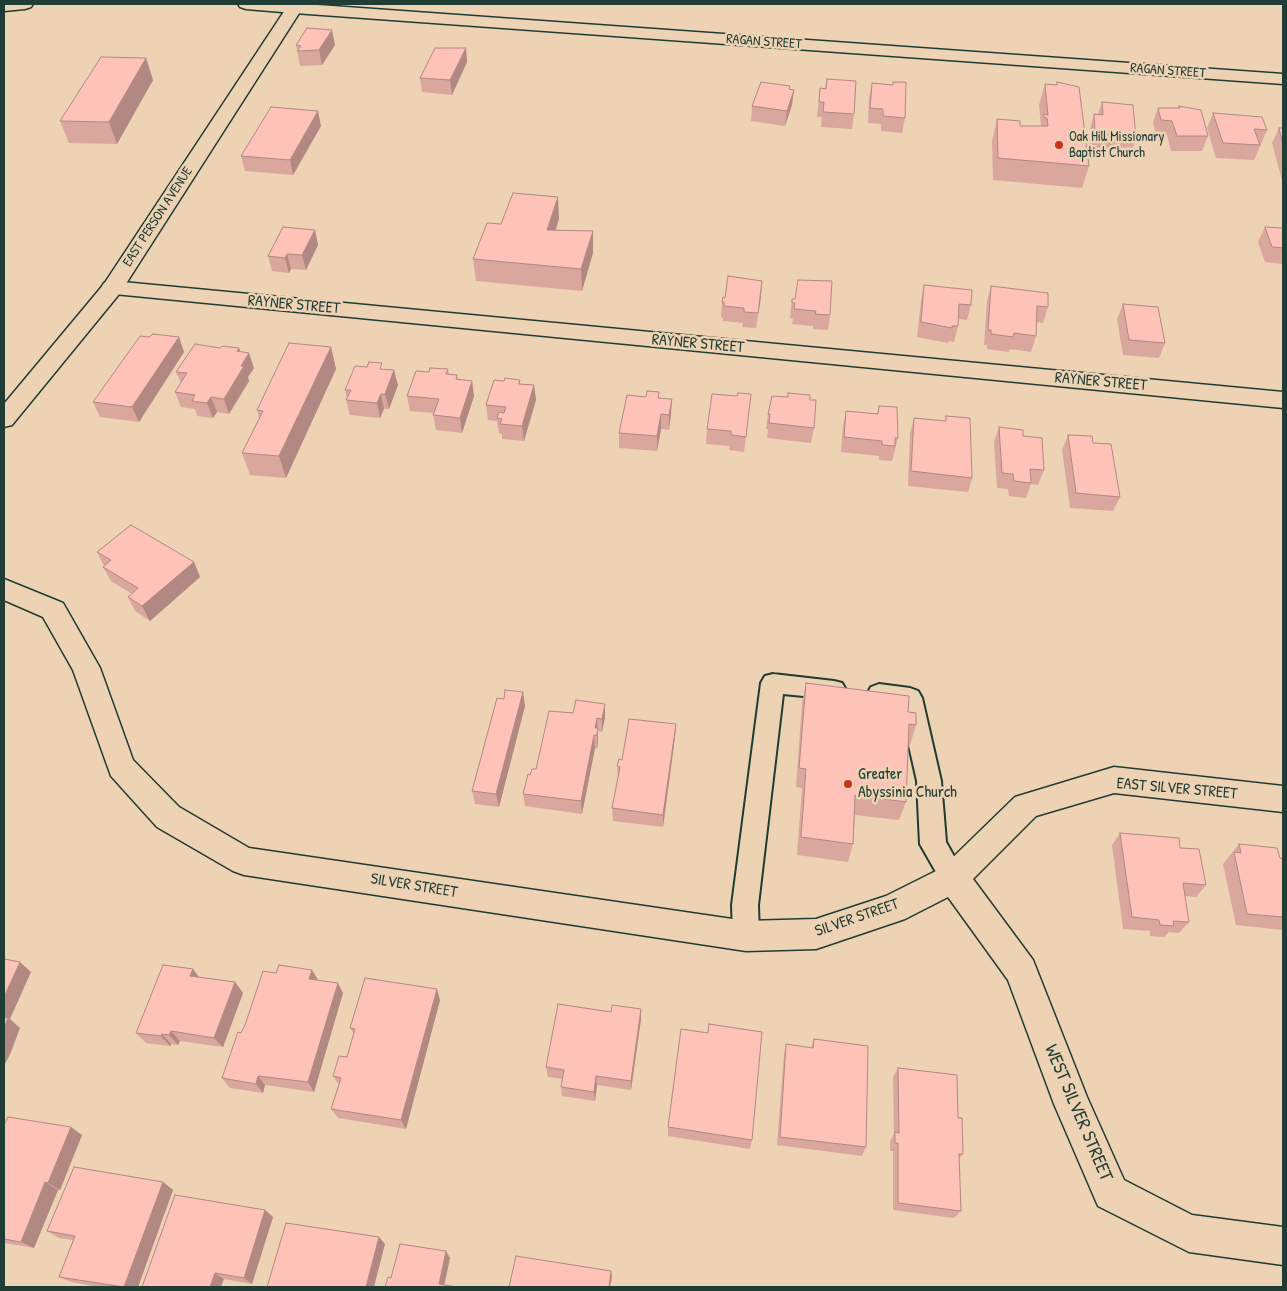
<!DOCTYPE html>
<style>
body{margin:0}
#map{position:relative;width:1287px;height:1291px;overflow:hidden;background:#edd2b4;font-family:"Patrick Hand",sans-serif}
canvas{display:block}
.frame{position:absolute;inset:0;border:5px solid #1f3d34;pointer-events:none}
</style>
<div id="map">
<canvas width="1287" height="1291"></canvas>
<div class="frame"></div>
</div>
<script>
const context = document.querySelector('canvas').getContext('2d');
context.lineJoin = 'round';
const shape = rows => new Path2D(rows.map(r => 'M' + r).join(''));
function stroke(path, color, width, dash) { context.strokeStyle = color; context.lineWidth = width; context.lineCap = dash ? 'butt' : 'round'; context.setLineDash(dash || []); context.stroke(path); }
function paint(path, color) { context.fillStyle = color; context.fill(path, 'evenodd'); }
function write(font, color, halo, rows, align = 'center') {
  context.font = font + ' "Patrick Hand",sans-serif'; context.lineWidth = 5; context.setLineDash([]); context.textBaseline = 'middle'; context.strokeStyle = halo; context.fillStyle = color; for (const [text, x, y, turn = 0] of rows) {
    context.save(); context.translate(x, y); context.rotate((+turn || 0) * Math.PI / 180); context.textAlign = isNaN(turn) ? turn : align; if (halo) context.strokeText(text, 0, 0); context.fillText(text, 0, 0); context.restore();
  }
}
const service = shape([
 [773,674,834,681,842,683,846,690,842,697,834,699,783,694,758,905,759,936,755,945,746,949,737,945,733,936,732,905,761,683,765,676,773,674],
 [879,684,910,688,918,691,922,698,941,781,946,842,966,878,962,886,953,890,944,886,920,844,917,781,900,706,871,701,867,694,871,687,879,684]
]);
const minor = shape([
 [288,4,304,4,1283,74,1283,84,294,13,288,12,286,8,288,4],
 [112,281,1283,392,1283,408,104,293,101,288,104,283,112,281],
 [4,579,63,603,100,668,133,760,179,807,249,848,746,921,816,919,886,896,942,868,1015,797,1114,767,1283,786,1283,812,1114,793,1036,816,973,879,1033,960,1087,1097,1124,1180,1192,1215,1283,1227,1283,1265,1189,1252,1098,1206,1054,1104,1008,980,948,897,905,919,816,949,746,951,244,875,233,871,157,827,111,776,73,670,43,617,4,600,4,579]
]);
const tertiary = shape([
 [4,4,33,4,31,7,25,9,4,11,4,4],
 [238,4,297,4,302,8,300,12,294,13,246,9,240,7,238,4]
]);
const secondary = shape([
 [289,4,305,4,120,293,12,425,4,427,4,404,104,284,289,4]
]);
const wall = shape([
 [296,45,335,45,322,65,300,66],
 [466,48,467,62,452,95,422,92,420,78],
 [146,58,153,80,117,144,69,143,60,121],
 [827,79,854,114,852,129,821,127,822,117,817,117,820,88,825,89],
 [893,82,905,118,902,133,881,131,881,124,868,123,869,98,872,83,893,85],
 [1057,82,1089,166,1082,188,993,180,992,141,997,119,1020,126,1041,126,1039,105,1045,84,1056,85],
 [790,89,792,105,785,126,751,121,752,106],
 [1102,102,1136,139,1131,154,1090,147,1090,129,1094,114,1098,114],
 [1179,106,1208,136,1202,151,1171,151,1167,135,1156,135,1153,122,1158,108,1178,108],
 [1213,113,1267,130,1254,160,1216,158,1207,128],
 [321,126,293,175,245,171,241,156],
 [1279,128,1283,128,1283,180,1282,180,1272,143],
 [559,219,556,230,593,231,593,253,582,291,476,281,473,259,501,224],
 [1265,227,1283,228,1283,264,1265,262,1258,242],
 [315,230,318,245,306,270,291,269,289,273,272,271,268,256],
 [762,281,756,328,742,327,743,323,723,321,723,318,721,317,722,302,725,298],
 [924,285,971,305,967,320,958,319,958,326,954,342,949,341,948,343,917,337,921,300],
 [991,286,1048,307,1043,323,1036,322,1036,336,1031,352,1010,349,1009,352,987,349,987,345,984,345,987,301],
 [792,299,830,315,828,330,813,329,813,326,792,324,793,319,790,318],
 [1123,304,1165,343,1159,358,1123,355,1117,319],
 [149,337,179,337,184,352,139,422,100,417,93,402],
 [331,347,336,369,286,478,250,475,242,453,259,418,257,410],
 [220,348,239,348,240,352,254,368,248,377,249,381,229,414,217,412,213,418,197,416,195,409,181,407,175,392,181,383,176,372],
 [384,369,398,385,389,409,384,409,380,418,350,415,346,400,347,398,345,390],
 [448,369,449,374,457,375,458,379,472,381,474,396,462,433,436,430,433,415,434,413,410,411,407,396,429,372],
 [520,380,520,384,534,385,536,400,524,441,502,439,502,434,499,433,497,421,488,420,486,405,504,381],
 [659,392,659,398,671,414,669,430,661,429,657,451,619,448,619,433,646,397],
 [751,394,744,452,729,450,730,446,706,444,707,429,737,396],
 [810,400,814,428,811,443,767,438,768,429,766,429,768,414],
 [879,406,898,438,892,461,879,460,879,456,841,452,843,426,846,411,877,414],
 [946,416,972,478,968,492,908,486,910,433,914,418,945,421],
 [999,427,1023,436,1044,470,1038,485,1031,484,1026,498,1009,496,1008,489,997,488,994,442],
 [1068,435,1120,497,1113,511,1070,508,1062,450],
 [97,552,194,562,200,577,150,621,135,611,128,597,132,594,111,581,103,567,104,566],
 [806,683,908,712,916,725,910,745,908,744,906,802,899,820,855,815,853,844,848,862,797,855,802,788,796,787,802,703],
 [523,692,525,706,499,807,475,804,472,791,504,699],
 [573,713,605,717,602,732,598,731,598,741,597,749,595,748,582,814,525,806,523,794,530,775,536,769],
 [676,724,675,737,663,827,613,821,612,808,618,779,617,766,622,760],
 [1120,833,1180,848,1206,885,1196,897,1185,896,1189,922,1179,933,1169,932,1164,937,1150,936,1150,931,1123,929,1112,845],
 [1239,844,1280,858,1283,859,1283,930,1236,925,1223,864],
 [199,977,235,982,243,993,223,1047,180,1041,178,1045,171,1044,170,1046,146,1043,136,1033],
 [318,980,343,993,314,1092,265,1085,263,1093,230,1088,222,1078],
 [440,1000,406,1129,338,1118,331,1109,339,1085,333,1076,347,1057,354,1034,350,1028],
 [641,1019,631,1090,597,1085,595,1101,562,1096,561,1087,562,1079,548,1077,546,1067],
 [709,1024,752,1140,750,1149,668,1136,668,1127,708,1033],
 [814,1039,866,1147,862,1156,777,1145,784,1054,786,1044,811,1048],
 [898,1068,958,1118,963,1154,959,1159,961,1211,954,1218,893,1210,893,1151,890,1151,890,1141,894,1134,893,1077],
 [4,1125,82,1135,60,1190,58,1190,34,1248,4,1243],
 [163,1182,173,1190,138,1287,99,1287,71,1282,59,1277,73,1240,59,1238,47,1231],
 [265,1210,273,1217,252,1284,224,1279,142,1287]
]);
const shadedWall = shape([
 [332,30,335,45,322,65,319,50],
 [466,48,467,62,452,95,450,80],
 [146,58,153,80,117,144,109,122],
 [794,90,792,105,785,126,787,111],
 [318,111,321,126,293,175,290,160],
 [558,197,559,219,548,252,547,230],
 [315,230,318,245,306,270,302,255],
 [593,231,593,253,582,291,581,269],
 [287,254,291,269,289,273,285,258],
 [762,281,761,297,756,328,758,313],
 [179,337,184,352,139,422,132,407],
 [331,347,336,369,286,478,279,456],
 [239,348,244,361,249,353,254,368,248,377,249,381,229,414,224,399,237,351],
 [394,370,398,385,389,409,385,394],
 [472,381,474,396,462,433,460,418],
 [534,385,536,400,524,441,522,426],
 [381,394,384,409,380,418,377,403],
 [211,397,217,412,213,418,207,403],
 [672,399,671,414,669,430,669,415],
 [661,414,661,429,657,451,657,436],
 [194,562,200,577,150,621,142,606],
 [523,692,525,706,499,807,496,794],
 [605,704,605,717,602,732,602,719],
 [597,718,598,741,597,749,597,735,595,728],
 [676,724,675,737,663,827,663,815],
 [594,735,595,748,582,814,581,801],
 [20,962,31,972,10,1019,20,1028,11,1052,4,1066,4,997],
 [193,969,201,980,190,976],
 [312,970,318,980,309,979],
 [235,982,243,993,223,1047,214,1038],
 [338,983,343,993,314,1092,308,1082],
 [437,989,440,1000,406,1129,401,1120],
 [641,1009,641,1019,631,1090,631,1081],
 [171,1031,180,1041,178,1045,169,1035],
 [162,1034,171,1044,170,1046,161,1036],
 [258,1076,265,1085,263,1093,256,1084],
 [596,1076,597,1085,595,1101,594,1092],
 [71,1127,82,1135,60,1190,48,1183],
 [45,1182,58,1190,34,1248,21,1242],
 [163,1182,173,1190,138,1287,124,1287],
 [265,1210,273,1217,252,1284,244,1278],
 [379,1237,385,1244,374,1287,366,1287],
 [446,1251,450,1258,444,1287,439,1284],
 [611,1271,612,1277,610,1287,609,1287],
 [215,1273,224,1279,221,1287,210,1287]
]);
const building = shape([
 [307,28,332,30,319,50,297,51,301,46,296,45,307,28],
 [435,48,466,48,450,80,420,78,435,48],
 [101,57,146,58,109,122,60,121,101,57],
 [827,79,856,81,854,114,823,112,824,102,819,102,820,88,826,89,827,79],
 [761,82,790,86,789,89,794,90,787,111,752,106,761,82],
 [893,82,906,82,905,118,883,116,883,109,870,108,872,83,893,85,893,82],
 [1057,82,1079,87,1089,166,998,158,997,119,1020,121,1020,126,1048,126,1047,118,1044,117,1044,114,1048,115,1045,84,1057,85,1057,82],
 [1102,102,1133,105,1136,139,1095,132,1094,114,1103,115,1102,102],
 [1179,106,1201,110,1208,136,1177,136,1172,121,1161,120,1158,108,1180,108,1179,106],
 [271,107,318,111,290,160,241,156,271,107],
 [1213,113,1262,117,1267,130,1254,129,1260,145,1223,143,1213,113],
 [1279,128,1283,128,1283,145,1279,128],
 [513,193,558,197,547,230,593,231,581,269,473,259,487,223,501,224,513,193],
 [283,227,315,230,302,255,287,254,285,258,268,256,283,227],
 [1265,227,1283,228,1283,248,1272,247,1265,227],
 [728,276,762,281,758,313,744,312,744,308,724,306,724,302,722,302,723,297,725,298,728,276],
 [798,280,832,281,830,315,815,314,816,311,794,309,795,303,792,303,792,299,795,299,798,280],
 [924,285,972,290,971,305,959,304,958,326,952,326,952,328,921,322,924,285],
 [991,286,1048,293,1048,307,1037,306,1036,336,1014,333,1013,337,991,334,991,330,988,330,991,286],
 [1123,304,1158,307,1165,343,1129,340,1123,304],
 [153,334,179,337,132,407,93,402,140,336,149,337,153,334],
 [289,343,331,347,279,456,242,453,263,411,257,410,289,343],
 [195,344,220,348,222,346,239,348,237,351,249,353,241,366,244,366,224,399,211,397,207,403,192,401,195,395,175,392,187,373,176,372,195,344],
 [369,362,382,363,380,369,394,370,385,394,381,394,377,403,346,400,351,390,345,390,355,366,367,367,369,362],
 [430,368,448,369,446,374,457,375,456,379,472,381,460,418,433,415,439,399,407,396,416,371,429,372,430,368],
 [505,378,520,380,519,384,534,385,522,426,500,424,502,419,497,418,499,412,504,413,506,407,486,405,494,380,504,381,505,378],
 [647,391,659,392,658,398,672,399,669,415,661,414,657,436,619,433,627,395,646,397,647,391],
 [738,393,751,394,746,437,731,435,731,431,707,429,712,394,737,396,738,393],
 [788,393,810,395,810,400,816,400,814,428,769,423,770,414,768,414,772,396,788,397,788,393],
 [879,406,897,407,898,438,895,438,895,446,882,445,882,441,844,437,846,411,878,414,879,406],
 [946,416,970,418,972,478,911,471,914,418,946,421,946,416],
 [999,427,1023,430,1023,436,1042,438,1044,470,1030,469,1031,483,1014,481,1013,474,1002,473,999,427],
 [1068,435,1092,436,1093,443,1111,444,1120,497,1076,493,1068,435],
 [131,525,194,562,142,606,128,597,138,588,103,567,111,560,97,552,131,525],
 [806,683,909,696,908,712,916,713,916,725,909,724,906,802,855,795,853,844,801,837,806,769,799,768,806,683],
 [505,690,523,692,496,794,472,791,497,698,504,699,505,690],
 [576,700,605,704,602,719,597,718,595,728,598,728,597,735,594,735,581,801,523,794,528,774,530,775,532,769,536,769,549,711,573,713,576,700],
 [629,719,676,724,663,815,612,808,620,767,617,766,619,759,622,760,629,719],
 [1120,833,1179,838,1180,848,1199,849,1206,885,1183,883,1189,922,1173,921,1174,926,1160,925,1159,920,1132,917,1120,833],
 [1239,844,1277,848,1280,858,1283,859,1283,917,1247,914,1234,852,1241,853,1239,844],
 [4,959,20,962,4,997,4,959],
 [163,965,193,969,190,976,235,982,214,1038,171,1031,169,1035,162,1034,161,1036,136,1033,163,965],
 [279,965,312,970,309,979,338,983,308,1082,258,1076,256,1084,222,1078,238,1032,241,1033,245,1025,263,971,276,973,279,965],
 [365,978,437,989,401,1120,331,1109,341,1078,333,1076,339,1056,347,1057,355,1029,350,1028,365,978],
 [558,1004,611,1012,612,1005,641,1009,631,1081,596,1076,594,1092,561,1087,564,1070,546,1067,558,1004],
 [4,1017,8,1018,4,1028,4,1017],
 [709,1024,762,1032,752,1140,668,1127,681,1029,708,1033,709,1024],
 [814,1039,868,1046,866,1147,780,1137,786,1044,813,1048,814,1039],
 [898,1068,957,1075,958,1118,962,1118,963,1154,959,1154,961,1211,898,1203,898,1143,895,1143,895,1132,899,1133,898,1068],
 [8,1117,71,1127,48,1183,45,1182,21,1242,4,1239,4,1125,8,1117],
 [74,1167,163,1182,124,1287,59,1277,75,1236,47,1231,74,1167],
 [175,1195,265,1210,244,1278,215,1273,210,1287,142,1287,175,1195],
 [286,1223,379,1237,366,1287,267,1287,286,1223],
 [400,1244,446,1251,439,1284,457,1287,385,1287,388,1277,391,1278,400,1244],
 [516,1256,611,1271,609,1287,509,1287,516,1256]
]);
const markers = [
 [1059,145,5,"#c8321e"],
 [848,784,5,"#c8321e"]
];
const farStreetnames = [
 ["RAGAN STREET",764,42,4],
 ["RAGAN STREET",1168,71,4],
 ["EAST PERSON AVENUE",158,217,-57]
];
const farPoinames = [
 ["Oak Hill Missionary",1069,137],
 ["Baptist Church",1069,153]
];
const streetNames = [
 ["RAYNER STREET",294,305,5],
 ["RAYNER STREET",698,344,5],
 ["RAYNER STREET",1101,382,5],
 ["EAST SILVER STREET",1177,789,5],
 ["SILVER STREET",414,886,9],
 ["SILVER STREET",857,918,-19]
];
const poiNames = [
 ["Greater",858,775],
 ["Abyssinia Church",858,793]
];
const nearStreetnames = [
 ["WEST SILVER STREET",1078,1113,67]
];
stroke(service, '#1f3d34', 4);
stroke(minor, '#1f3d34', 3);
stroke(tertiary, '#1f3d34', 3);
stroke(secondary, '#1f3d34', 3);
paint(service, '#edd2b4');
paint(minor, '#edd2b4');
paint(tertiary, '#edd2b4');
paint(secondary, '#edd2b4');
paint(wall, '#daa79f');
paint(shadedWall, '#b28882');
paint(building, '#fec2b9');
stroke(building, '#b28882', 1);
for (const [x, y, r, color] of markers) { const dot = new Path2D(); dot.arc(x, y, r, 0, 2 * Math.PI); context.fillStyle = color; context.fill(dot); stroke(dot, '#edd2b4', 2); }
write('14px', '#1f3d34', '#edd2b4', farStreetnames);
write('14px', '#1f3d34', '#edd2b4', farPoinames, 'left');
write('16px', '#1f3d34', '#edd2b4', streetNames);
write('16px', '#1f3d34', '#edd2b4', poiNames, 'left');
write('19px', '#1f3d34', '#edd2b4', nearStreetnames);
</script>
